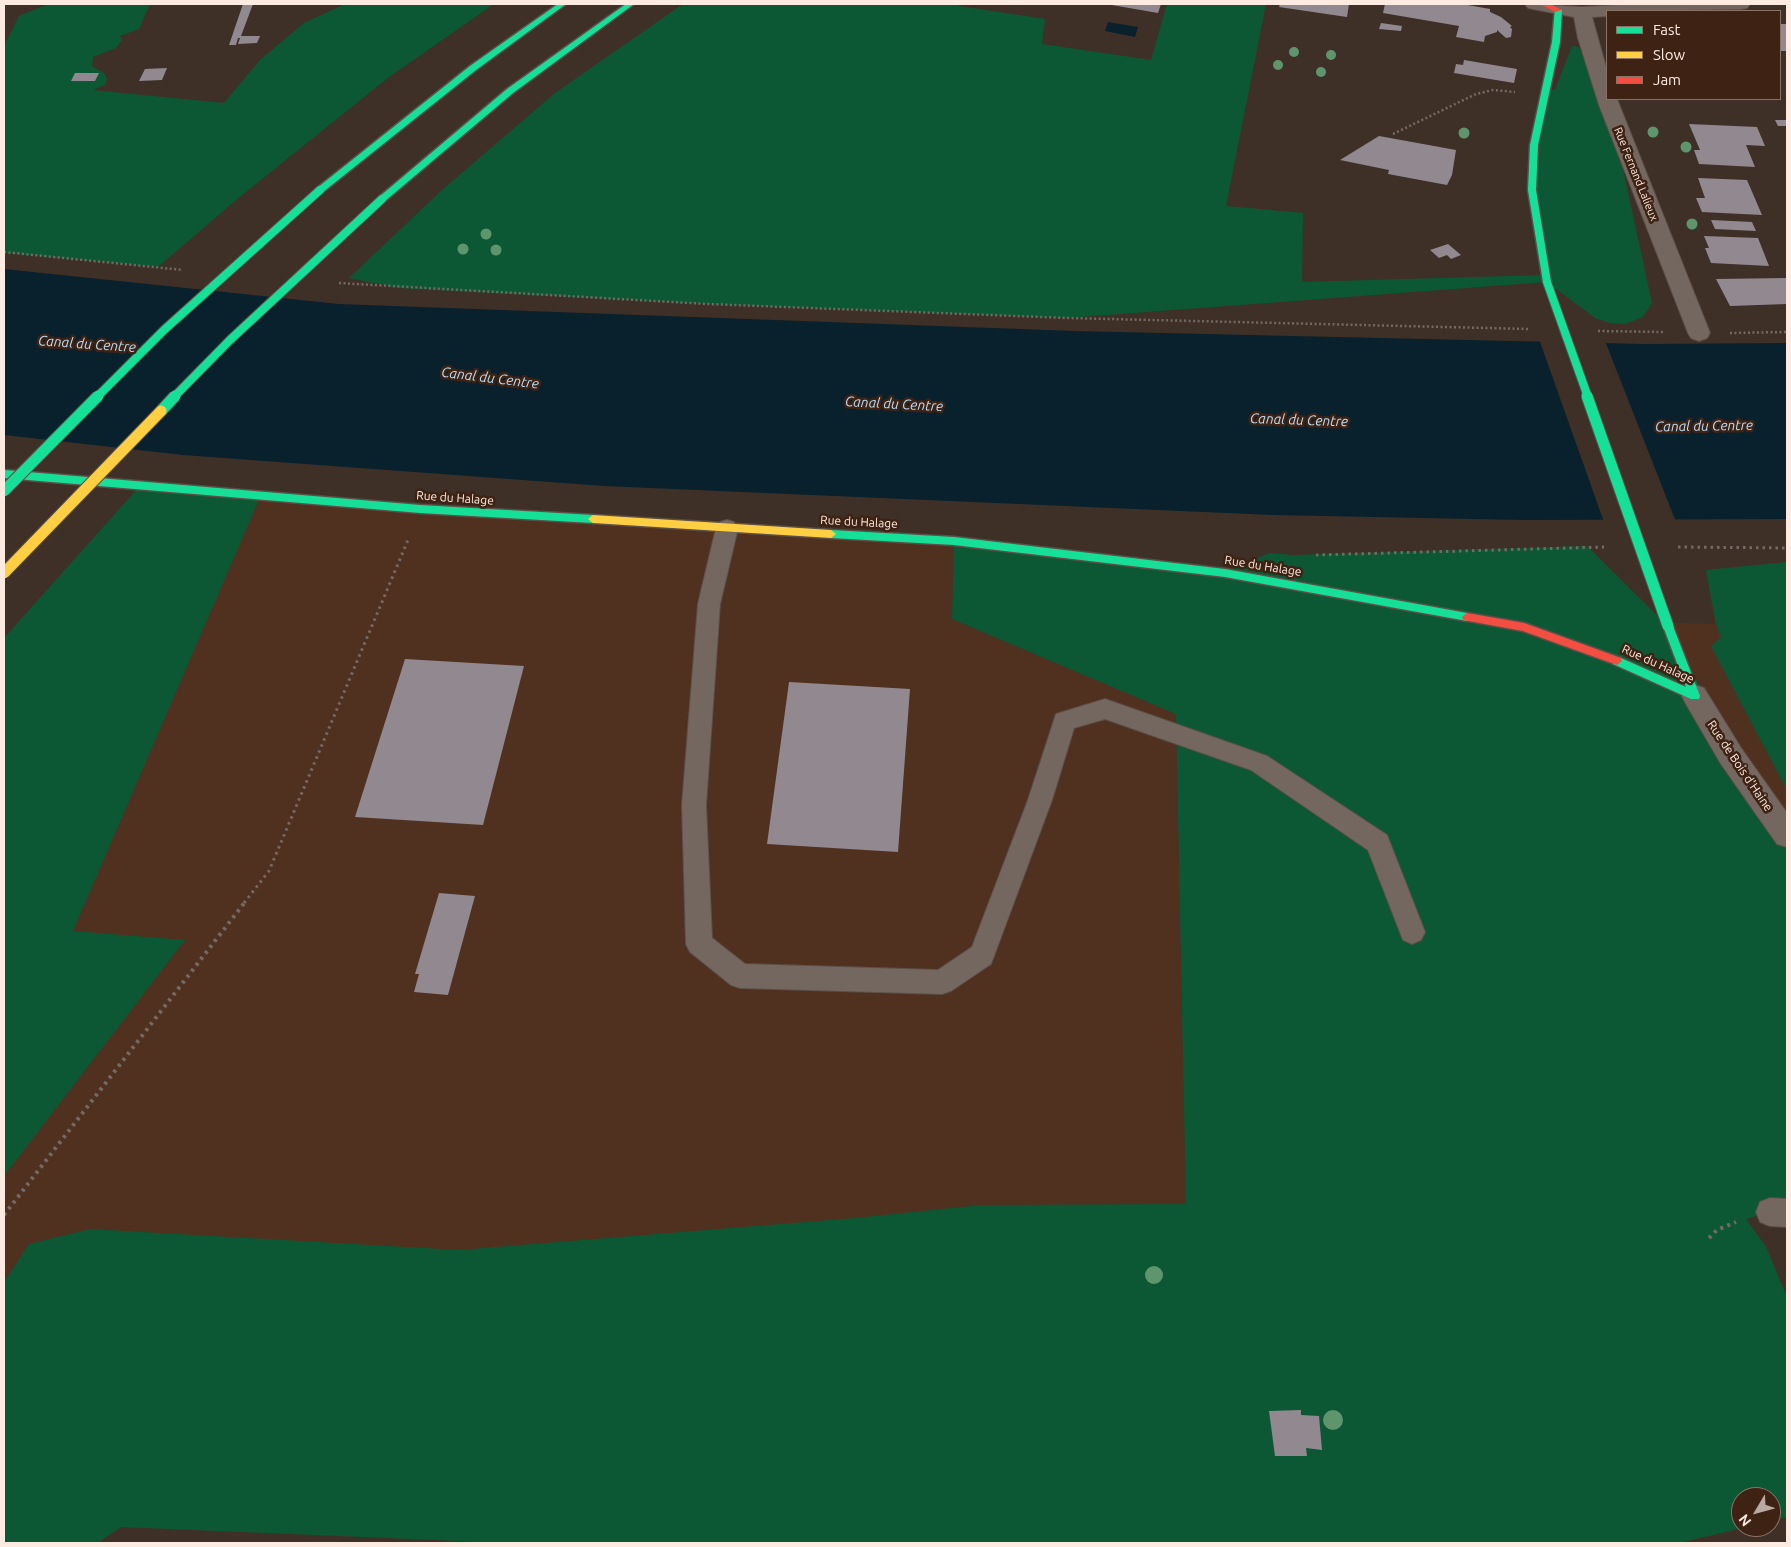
<!DOCTYPE html>
<style>
body{margin:0}
#map{position:relative;width:1791px;height:1547px;overflow:hidden;background:#3f3027;font-family:Ubuntu,sans-serif}
canvas{display:block}
.frame{position:absolute;inset:0;border:5px solid #fdeae1;pointer-events:none}
.legend{position:absolute;left:1606px;top:10px;width:175px;height:90px;box-sizing:border-box;background:#3e2213;border:1px solid #8a7265;margin:0;padding:6px 9px;list-style:none;font-size:15px;color:#fdeae1}
.legend li{display:flex;align-items:center;gap:10px;height:25px}
.legend b{width:25px;border:1px solid #8a7265}
.north{position:absolute;left:1731px;top:1487px;width:50px;height:50px;box-sizing:border-box;background:#3e2213;border:1px solid #8a7265;border-radius:50%;rotate:233deg;font-size:14px;font-weight:700;line-height:20px;text-align:center;color:#fdeae1}
.north::after{content:'';display:block;margin:auto;width:18px;height:22px;background:#baa9a0;clip-path:polygon(50% 0,100% 100%,50% 72%,0 100%)}
</style>
<div id="map">
<canvas width="1791" height="1547"></canvas>
<div class="frame"></div>
<ul class="legend">
<li><b style="height:6px;background:#16e098"></b>Fast</li>
<li><b style="height:6px;background:#ffcf43"></b>Slow</li>
<li><b style="height:6px;background:#f24e42"></b>Jam</li>
</ul>
<div class="north">N</div>
</div>
<script>
const context = document.querySelector('canvas').getContext('2d');
context.lineJoin = 'round';
function paint(path, color) { context.fillStyle = color; context.fill(path, 'evenodd'); }
const shape = rows => new Path2D(rows.map(r => 'M' + r).join(''));
function stroke(path, color, width, dash) { context.strokeStyle = color; context.lineWidth = width; context.lineCap = dash ? 'butt' : 'round'; context.setLineDash(dash || []); context.stroke(path); }
function write(font, color, halo, rows, align = 'center') {
  context.font = font + ' Ubuntu,sans-serif'; context.lineWidth = 5; context.setLineDash([]); context.textBaseline = 'middle'; context.strokeStyle = halo; context.fillStyle = color; for (const [text, x, y, turn = 0] of rows) {
    context.save(); context.translate(x, y); context.rotate((+turn || 0) * Math.PI / 180); context.textAlign = isNaN(turn) ? turn : align; if (halo) context.strokeText(text, 0, 0); context.fillText(text, 0, 0); context.restore();
  }
}
const built = shape([
 [261,495,954,541,954,569,1639,622,1715,624,1706,570,1787,570,1787,1014,1728,1196,1766,1247,1787,1297,1787,1517,1771,1521,1771,1497,1741,1497,1741,1527,1747,1527,1679,1543,507,1543,121,1527,4,1543,4,638]
]);
const green = shape([
 [48,4,150,4,139,29,120,36,122,40,116,48,93,57,92,66,105,74,107,79,105,85,92,90,224,103,260,60,304,23,345,4,494,4,389,77,236,200,158,267,4,253,4,46,19,16],
 [683,4,958,4,959,6,1045,19,1042,44,1151,60,1167,4,1266,4,1226,206,1303,213,1302,282,1545,275,1532,190,1546,89,1555,90,1572,46,1579,47,1596,87,1609,105,1652,303,1643,317,1625,324,1610,323,1595,318,1547,282,1067,318,707,304,398,288,349,278,442,190,555,93],
 [139,487,261,495,73,931,185,940,4,1176,4,638],
 [954,541,1225,573,1269,553,1293,555,1587,546,1668,626,1759,797,1787,835,1787,1213,1770,1212,1746,1219,1766,1247,1787,1297,1787,1517,1771,1521,1771,1497,1741,1497,1741,1527,1747,1527,1679,1543,507,1543,121,1527,97,1543,4,1543,4,1282,29,1244,90,1229,459,1250,855,1218,981,1205,1186,1204,1176,714,952,619],
 [1787,562,1787,790,1711,646,1721,637,1716,624,1706,570]
]);
const water = shape([
 [1108,22,1138,27,1135,37,1105,31],
 [4,269,339,304,1075,331,1644,344,1787,343,1787,519,1523,520,1273,515,604,486,183,455,4,435]
]);
const pier = shape([
 [1539,339,1605,341,1676,522,1604,522]
]);
const building = shape([
 [243,4,253,4,241,36,260,36,257,43,238,44,240,38,238,38,236,45,229,45],
 [1106,4,1161,4,1158,13],
 [1280,4,1349,4,1347,17,1279,7],
 [1385,4,1462,4,1490,9,1490,12,1501,17,1512,26,1510,27,1512,29,1511,37,1506,38,1497,30,1497,32,1485,36,1484,42,1456,37,1459,26,1383,13],
 [1381,23,1402,26,1401,31,1379,29],
 [1780,24,1787,24,1787,51,1780,51],
 [1464,60,1517,69,1514,83,1454,73,1456,64,1463,65],
 [167,68,162,80,139,81,145,69],
 [75,73,99,73,95,81,71,81],
 [1775,120,1787,120,1787,126,1778,126],
 [1689,124,1757,127,1765,146,1746,145,1755,167,1699,164,1694,150,1700,150],
 [1379,136,1456,150,1452,175,1447,185,1388,174,1389,170,1340,160],
 [1698,178,1747,180,1762,215,1702,212,1696,198,1705,198],
 [1711,220,1752,222,1756,231,1715,229],
 [1704,236,1758,238,1769,266,1711,263,1705,248,1709,248],
 [1448,244,1461,255,1451,259,1447,255,1439,258,1430,250],
 [1787,278,1787,304,1730,306,1716,279],
 [405,659,524,666,483,825,355,817],
 [789,682,910,689,898,852,767,844],
 [439,893,475,896,448,995,414,992,419,974,415,974],
 [1301,1410,1301,1415,1319,1416,1322,1450,1306,1448,1307,1456,1275,1456,1269,1411]
]);
const pathFar2 = shape([
 [1393,134,1476,94,1493,90,1515,92],
 [4,252,183,270],
 [339,283,707,304,1067,318,1529,329],
 [1598,331,1664,332],
 [1730,333,1787,332]
]);
const pathFar1 = shape([
 [1678,547,1787,548],
 [1316,555,1604,547],
 [244,903,269,871,408,540]
]);
const path = shape([
 [4,1215,245,902],
 [1709,1238,1717,1230,1736,1222]
]);
const lane = shape([
 [727,520,734,522,738,528,720,604,706,805,712,938,745,964,938,970,972,947,1028,800,1056,714,1105,699,1267,756,1387,835,1425,932,1421,940,1412,944,1403,940,1368,850,1251,770,1105,719,1074,728,1052,800,991,964,951,991,942,994,740,988,731,985,690,952,686,944,682,805,698,604,716,528,720,522,727,520],
 [1770,1198,1787,1199,1787,1227,1770,1226,1760,1222,1756,1212,1760,1202,1770,1198]
]);
const street = shape([
 [1525,4,1582,7,1638,4,1750,4,1747,8,1741,9,1607,11,1607,16,1592,17,1607,71,1607,99,1617,99,1710,333,1707,338,1699,341,1691,338,1688,333,1599,105,1578,38,1574,17,1528,8,1525,4],
 [1695,685,1704,688,1741,748,1787,813,1787,847,1777,844,1721,764,1686,704,1682,696,1686,688,1695,685]
]);
const fast = shape([
 [558,4,566,4,476,70,323,192,317,192,317,188,470,66,558,4],
 [626,4,634,4,513,93,385,201,379,201,379,197,507,89,626,4],
 [1555,8,1562,10,1560,42,1538,145,1536,190,1551,282,1547,285,1543,282,1528,190,1530,145,1552,42,1555,8],
 [4,470,420,505,593,515,598,519,593,523,420,513,4,478,4,470],
 [831,530,954,537,1225,569,1467,613,1472,617,1467,621,1225,577,954,545,831,538,826,534,831,530],
 [1668,622,1673,626,1700,696,1699,699,1691,699,1613,664,1612,661,1613,658,1621,658,1686,687,1663,626,1668,622]
]);
const slow = shape([
 [593,515,831,530,836,534,831,538,593,523,588,519,593,515]
]);
const jam = shape([
 [1540,4,1550,4,1562,10,1555,12,1540,4],
 [1467,613,1524,623,1621,658,1622,661,1617,665,1523,631,1463,620,1462,617,1467,613]
]);
const fastBridgeFar1 = shape([
 [1547,282,1588,397],
 [97,397,164,330,320,190],
 [174,397,230,340,382,199]
]);
const fastBridge = shape([
 [1587,396,1668,626],
 [161,411,175,396],
 [4,491,98,396]
]);
const slowBridge = shape([
 [4,573,161,411]
]);
const trees = [
 [1294,52,5],
 [1331,55,5],
 [1278,65,5],
 [1321,72,5],
 [1653,132,5.5],
 [1464,133,5.5],
 [1686,147,5.5],
 [1692,224,5.5],
 [486,234,5.5],
 [463,249,5.5],
 [496,250,5.5],
 [1154,1275,9],
 [1333,1420,10]
];
const farStreetnames = [
 ["Rue Fernand Lalieux",1636,174,68]
];
const streetNames = [
 ["Rue du Halage",455,498,4],
 ["Rue du Halage",859,522,3],
 ["Rue du Halage",1263,566,9],
 ["Rue du Halage",1658,664,24],
 ["Rue de Bois d'Haine",1740,766,56]
];
const waterNames = [
 ["Canal du Centre",87,344,4],
 ["Canal du Centre",490,378,7],
 ["Canal du Centre",894,404,3],
 ["Canal du Centre",1299,420,2],
 ["Canal du Centre",1704,426,-1]
];
paint(built, '#50301f');
paint(green, '#0c5834');
paint(water, '#09212d');
paint(pier, '#3f3027');
paint(building, '#928890');
stroke(lane, '#5c4f47', 2);
stroke(street, '#5c4f47', 2);
stroke(fast, '#5c4f47', 3);
stroke(slow, '#5c4f47', 3);
stroke(jam, '#5c4f47', 3);
stroke(pathFar2, '#756963', 2.5, [2, 2.5]);
stroke(pathFar1, '#756963', 3, [2.5, 4]);
stroke(path, '#756963', 4, [3, 4.5]);
paint(lane, '#746760');
paint(street, '#746760');
paint(fast, '#16e098');
paint(slow, '#ffcf43');
paint(jam, '#f24e42');
stroke(fastBridgeFar1, '#5c4f47', 10, []);
stroke(fastBridge, '#5c4f47', 13, []);
stroke(slowBridge, '#5c4f47', 13, []);
stroke(fastBridgeFar1, '#16e098', 8);
stroke(fastBridge, '#16e098', 11);
stroke(slowBridge, '#ffcf43', 11);
context.fillStyle = '#5e956d';
for (const [x, y, r] of trees) { context.beginPath(); context.arc(x, y, r, 0, 2 * Math.PI); context.fill(); }
write('11px', '#fdeae1', '#3e2213', farStreetnames);
write('12px', '#fdeae1', '#3e2213', streetNames);
write('italic 14px', '#b7def9', '#3e2213', waterNames);
</script>
